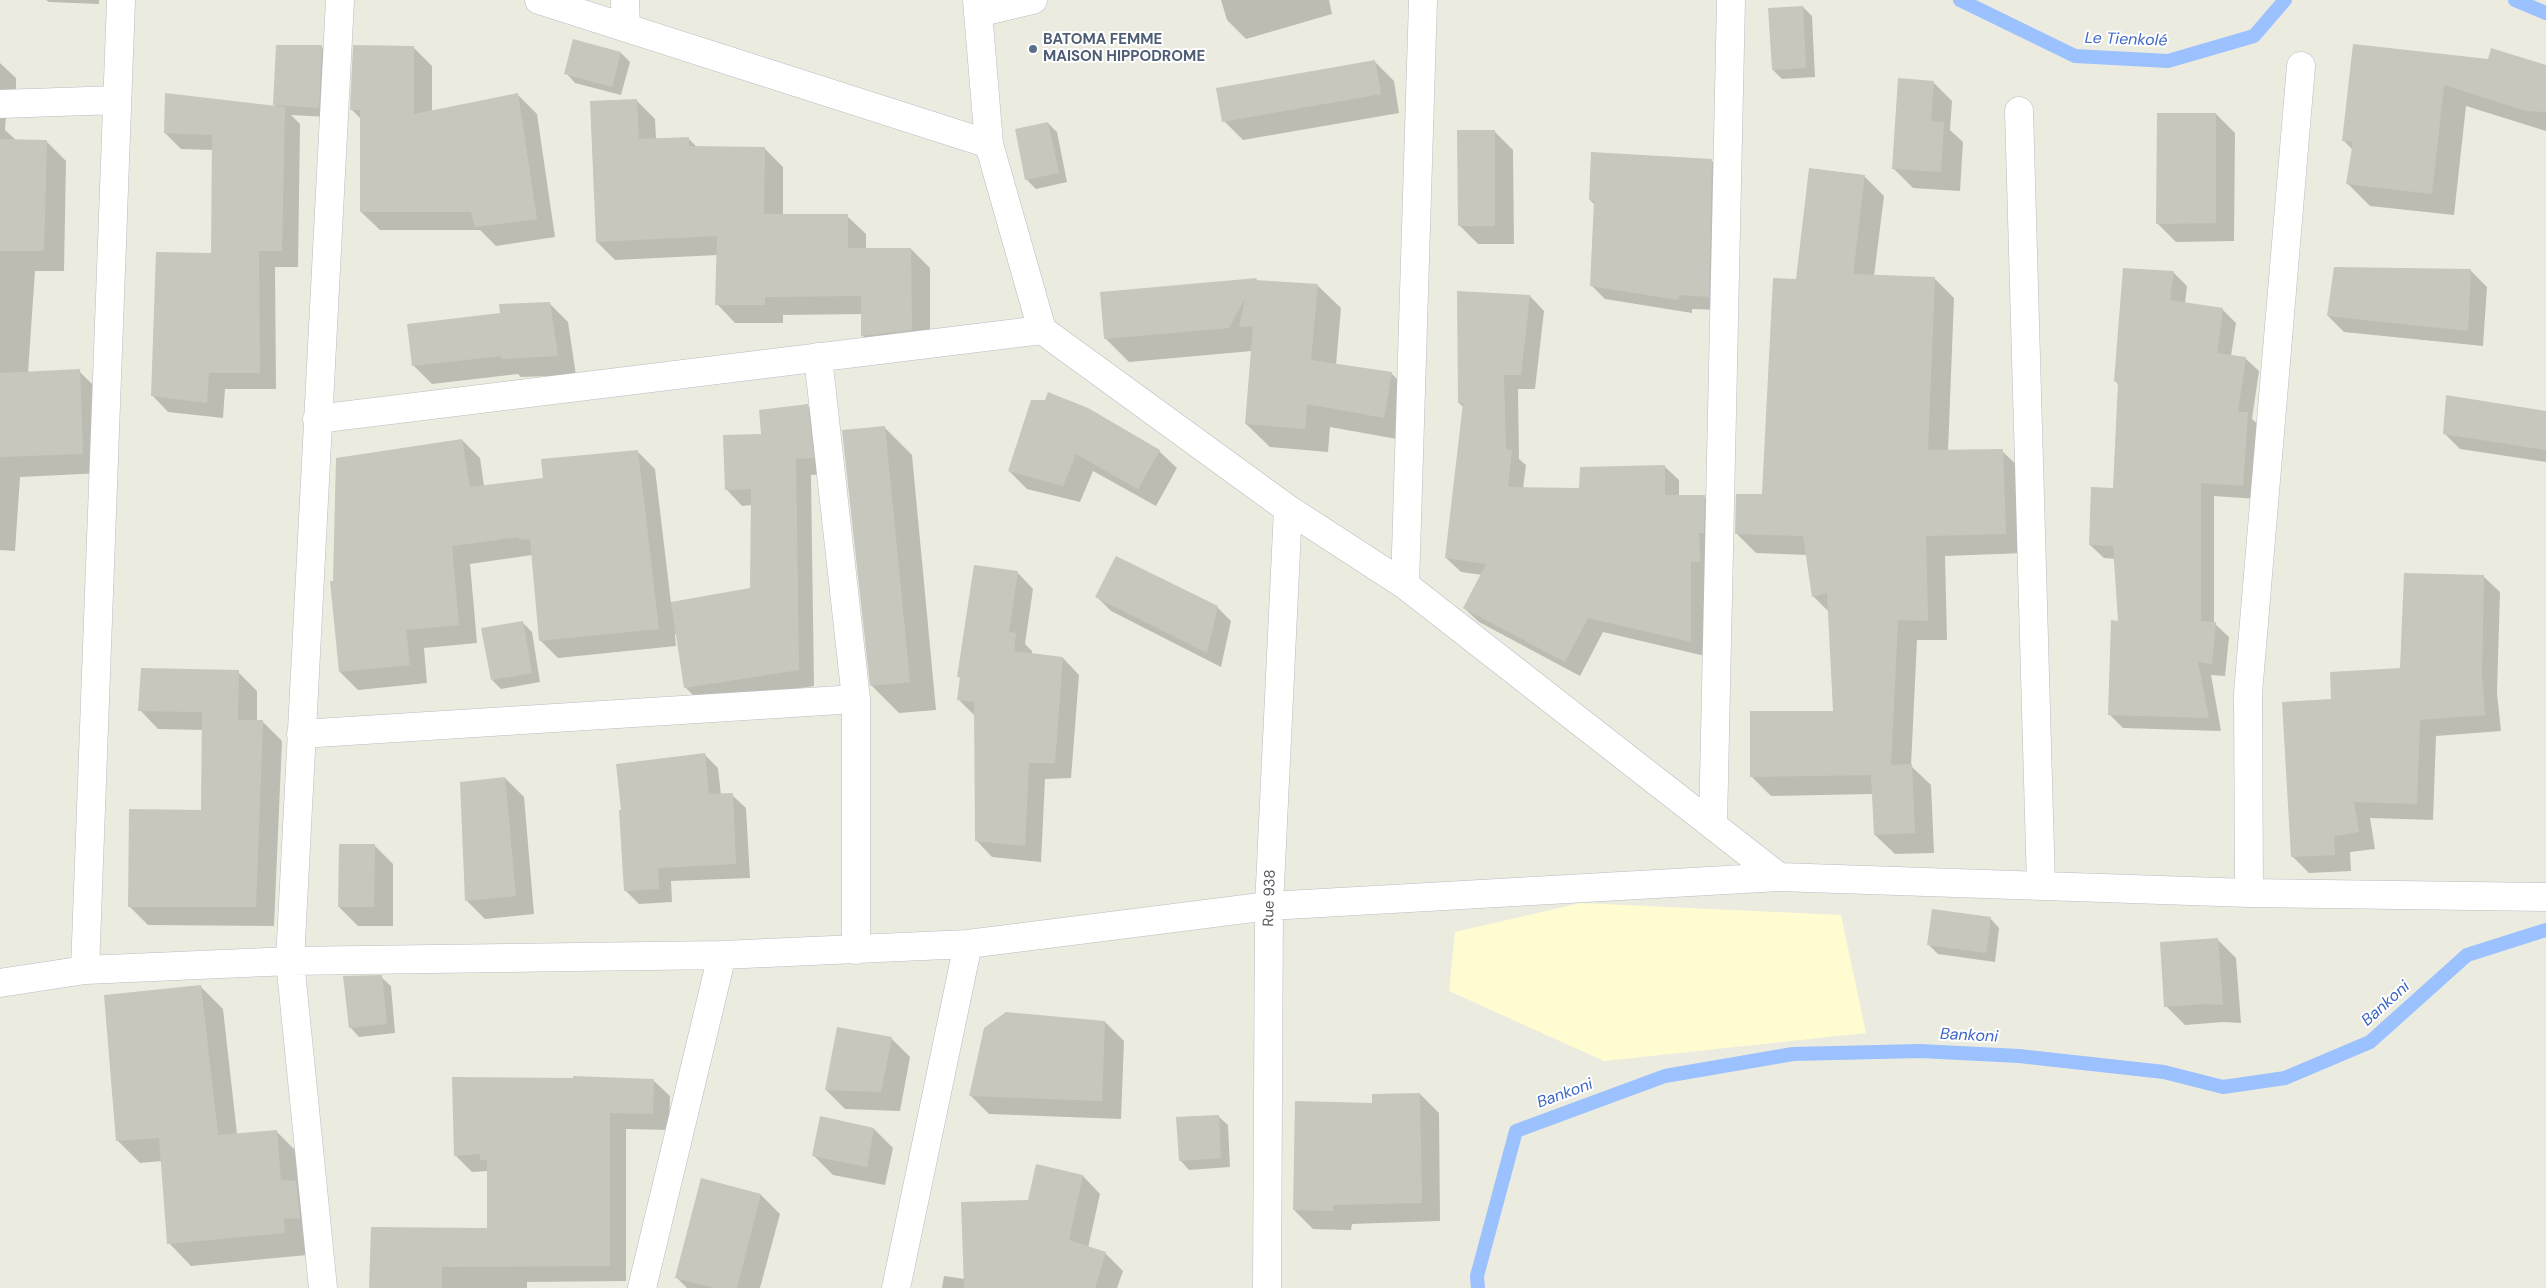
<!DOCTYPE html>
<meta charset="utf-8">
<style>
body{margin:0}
canvas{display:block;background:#ecebdf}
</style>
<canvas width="2546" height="1288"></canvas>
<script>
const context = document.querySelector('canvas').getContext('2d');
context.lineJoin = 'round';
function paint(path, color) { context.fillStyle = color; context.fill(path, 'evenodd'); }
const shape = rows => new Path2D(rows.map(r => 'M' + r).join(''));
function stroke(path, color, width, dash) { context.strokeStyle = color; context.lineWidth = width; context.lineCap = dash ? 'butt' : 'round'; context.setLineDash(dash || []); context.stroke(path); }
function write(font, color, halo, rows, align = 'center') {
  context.font = font + ' "DM Sans",sans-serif'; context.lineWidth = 4; context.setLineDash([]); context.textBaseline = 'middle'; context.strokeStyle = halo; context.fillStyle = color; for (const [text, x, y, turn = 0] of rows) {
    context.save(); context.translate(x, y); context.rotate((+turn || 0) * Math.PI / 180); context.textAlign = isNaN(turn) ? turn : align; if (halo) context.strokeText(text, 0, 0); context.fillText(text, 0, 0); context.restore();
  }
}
const commercial = shape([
 [1581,903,1841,915,1866,1033,1604,1061,1449,991,1455,932]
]);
const shadow = shape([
 [46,0,99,0,99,4,49,2],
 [1221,0,1329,0,1332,14,1246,39,1227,20],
 [1803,7,1812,16,1815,77,1782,79,1773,70],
 [2354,45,2546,71,2546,131,2466,106,2454,215,2370,206,2348,184,2353,150,2343,140],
 [321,46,331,56,328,117,291,115,300,124,298,267,275,267,276,389,225,389,223,418,168,412,152,395,213,254,214,150,181,149,165,133,277,107,274,105],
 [413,47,432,66,432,112,518,95,537,114,555,237,496,246,480,230,380,230,361,212,361,119,351,109],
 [621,53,630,62,621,95,575,83,566,73],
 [1375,62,1394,81,1399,113,1243,140,1224,121],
 [0,63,16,78,16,109,6,116,5,130,16,140,46,141,66,161,64,271,35,271,28,373,79,371,99,391,103,473,20,477,15,551,0,550],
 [1933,82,1952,101,1950,130,1963,142,1960,191,1913,188,1894,169],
 [637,101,655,119,656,139,688,138,698,148,765,149,783,167,783,215,847,216,866,234,866,249,911,249,930,268,930,348,881,354,863,336,863,314,783,315,783,323,735,323,717,304,718,255,615,260,597,242],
 [2216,114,2235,133,2234,241,2176,242,2157,223],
 [1048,123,1057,132,1067,182,1036,189,1027,180,1016,130],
 [1494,131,1513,150,1514,244,1478,244,1459,225],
 [1711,160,1725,174,1722,310,1692,309,1692,313,1605,299,1591,285,1595,205,1590,200],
 [1864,176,1884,196,1874,276,1934,278,1954,298,1948,451,2002,451,2022,470,2025,553,1945,556,1947,640,1917,640,1911,766,1931,785,1934,853,1895,854,1875,835,1873,794,1771,796,1751,776,1834,712,1829,612,1813,596,1807,555,1756,553,1736,533,1763,495,1797,280],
 [2470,270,2487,287,2483,346,2344,332,2328,316],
 [2173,272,2187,286,2185,303,2222,309,2236,323,2231,356,2245,358,2259,371,2252,419,2261,427,2257,499,2214,496,2214,623,2229,637,2225,676,2211,675,2221,731,2123,728,2109,714,2120,622,2115,559,2104,558,2090,545,2114,489,2119,385,2115,381],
 [1256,279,1259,282,1317,285,1341,308,1336,365,1391,373,1415,397,1408,441,1330,427,1328,452,1270,447,1246,424,1252,351,1129,362,1105,338,1102,293],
 [1459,293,1530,296,1544,311,1535,389,1518,389,1519,459,1526,465,1523,489,1580,490,1664,466,1679,480,1679,496,1704,496,1718,510,1713,576,1705,576,1705,656,1603,632,1580,676,1479,622,1464,608,1482,575,1461,572,1446,558,1464,408,1459,403],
 [549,303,568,322,576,375,521,377,518,374,432,384,413,365],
 [1032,401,1159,451,1177,468,1156,506,1093,471,1080,502,1027,489,1009,471],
 [807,405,823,421,829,474,811,475,814,686,701,703,686,688,677,634,675,634,676,646,558,658,540,640,532,555,470,564,477,643,424,648,427,683,358,690,340,672,334,582,462,440,480,458,484,486,545,480,637,451,655,469,671,603,751,589,752,505,742,506,727,490,763,435],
 [2546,413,2546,462,2460,449,2444,433],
 [884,427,912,455,936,710,899,713,872,686],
 [1017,572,1033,589,1025,644,1032,651,1032,654,1063,658,1079,675,1071,778,1045,779,1041,862,992,857,976,840,975,716,958,699,961,679,959,677],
 [2483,576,2500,592,2497,693,2501,731,2436,736,2433,820,2370,818,2375,849,2350,852,2351,871,2309,873,2293,857,2332,701,2402,669],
 [1097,597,1217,607,1231,621,1221,667,1111,611],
 [522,622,532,632,540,682,501,689,492,680],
 [238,672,257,691,257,721,263,722,282,741,274,926,148,925,129,906,202,811,203,730,158,729,140,710],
 [705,755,718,768,721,795,732,795,746,808,750,878,671,881,672,902,639,904,625,890],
 [505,778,524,797,534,914,485,919,466,900],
 [374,845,393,864,393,926,358,926,339,907],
 [1990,918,1999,928,1995,962,1938,954,1928,944],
 [2217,939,2236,958,2241,1023,2223,1022,2185,1025,2166,1006],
 [381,977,391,986,395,1033,359,1037,350,1027],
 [200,986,223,1009,237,1134,276,1131,299,1154,307,1255,191,1266,169,1243,162,1161,140,1163,117,1140],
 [1105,1022,1124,1041,1121,1119,989,1114,970,1095],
 [891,1038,910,1057,900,1111,845,1109,826,1090],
 [653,1080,670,1096,669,1130,626,1129,626,1281,527,1282,527,1288,370,1288,488,1230,488,1171,472,1172,455,1155],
 [1420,1094,1439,1113,1440,1221,1352,1224,1351,1230,1313,1229,1294,1210,1373,1104],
 [1218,1116,1228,1125,1230,1167,1189,1170,1180,1160],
 [874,1129,893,1148,885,1185,833,1175,814,1156],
 [1083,1176,1100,1194,1088,1248,1105,1253,1123,1271,1117,1288,942,1288,944,1276,965,1279,1029,1202],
 [702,1180,761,1195,780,1214,760,1288,687,1288,676,1277]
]);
const stream = shape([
 [1960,0,2075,56,2168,61,2254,36,2285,0],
 [2515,0,2546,13],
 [1478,1288,1477,1276,1516,1131,1665,1076,1793,1054,1920,1051,2019,1056,2164,1072,2223,1087,2285,1078,2370,1042,2467,955,2546,930]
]);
const building = shape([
 [1803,6,1806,68,1772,70,1768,8],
 [573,39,621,52,612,87,564,74],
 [2353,44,2488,59,2491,48,2546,65,2546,112,2526,111,2444,85,2432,194,2346,184,2353,142,2342,141],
 [276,45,322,45,319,108,273,105],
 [353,45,414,46,414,114,518,93,537,219,475,227,471,212,360,212,360,110,350,110],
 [1375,60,1381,94,1222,122,1216,88],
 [1898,78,1934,81,1931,121,1944,122,1941,172,1892,169],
 [165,93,285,107,282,251,259,251,260,373,209,373,207,403,151,396,156,252,211,253,212,135,164,133],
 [637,99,639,139,689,137,689,146,765,147,764,214,848,214,848,248,911,248,912,330,861,336,861,296,765,297,765,305,715,305,717,236,596,242,590,101],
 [2157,113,2216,113,2216,223,2156,224],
 [1048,122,1059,173,1025,180,1015,129],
 [1457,130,1495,130,1495,226,1458,226],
 [0,139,47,140,44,251,0,251],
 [1591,152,1712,159,1709,297,1679,295,1678,300,1590,286,1594,201,1589,200],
 [1809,168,1865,175,1853,274,1935,277,1928,450,2003,449,2006,534,1926,536,1928,621,1898,620,1891,765,1912,764,1915,833,1874,835,1871,775,1750,777,1750,711,1833,711,1827,593,1812,597,1803,536,1735,534,1736,494,1762,494,1773,278,1796,279],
 [2334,267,2471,269,2468,331,2327,316],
 [2123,268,2174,271,2170,300,2223,308,2217,353,2246,357,2238,412,2248,412,2243,486,2201,483,2201,621,2216,622,2212,664,2198,662,2209,718,2108,715,2111,620,2118,621,2113,546,2089,545,2091,487,2113,488,2118,382,2114,381],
 [1257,278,1255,280,1318,284,1311,360,1392,372,1384,418,1307,404,1305,429,1245,424,1253,326,1239,327,1245,298,1229,328,1104,339,1100,292],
 [1457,291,1530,295,1521,375,1504,375,1506,449,1512,450,1508,487,1579,488,1580,467,1665,465,1665,495,1705,495,1704,533,1699,533,1700,562,1691,562,1691,642,1588,618,1565,662,1463,608,1486,564,1445,558,1463,403,1458,403],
 [550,302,558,356,501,359,501,356,412,366,407,324,500,313,499,304],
 [80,369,83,454,0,457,0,373],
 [1048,392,1088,408,1160,450,1138,489,1076,454,1063,486,1008,471,1031,400,1045,400],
 [2446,395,2546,411,2546,450,2443,434],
 [808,404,814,458,796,459,799,670,684,688,671,602,750,588,751,489,725,490,723,435,761,434,759,410],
 [885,426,910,682,870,686,842,430],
 [462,439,470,487,543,478,541,459,638,450,659,629,539,641,530,539,519,540,519,537,452,546,459,625,406,630,410,665,339,672,330,581,333,581,336,458],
 [1116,556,1218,606,1207,653,1095,597],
 [974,565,1018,571,1009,632,1016,633,1014,651,1063,657,1055,763,1029,763,1025,846,975,841,974,702,957,700,960,677,957,677],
 [2404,573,2484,575,2482,675,2485,715,2420,720,2417,804,2354,802,2359,832,2334,836,2335,855,2291,857,2282,702,2331,699,2330,672,2400,668],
 [523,621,532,673,491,680,481,628],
 [141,668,239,670,238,720,263,720,256,907,128,907,129,809,201,810,202,712,138,711],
 [705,753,709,794,733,793,736,864,658,868,659,889,624,891,619,810,621,810,616,764],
 [505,777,516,896,465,901,460,782],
 [339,844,375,844,374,907,338,907],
 [1932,909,1991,917,1986,953,1927,945],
 [2218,938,2223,1005,2203,1004,2164,1007,2160,942],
 [382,975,387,1024,349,1028,343,976],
 [201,985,218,1135,277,1130,281,1180,296,1181,300,1219,284,1218,285,1233,167,1244,159,1138,116,1141,104,995],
 [1006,1012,1105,1021,1102,1101,969,1096,984,1028],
 [837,1027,892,1037,881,1092,825,1090],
 [573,1076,654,1079,653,1114,610,1113,610,1266,442,1267,442,1288,369,1288,371,1227,487,1228,487,1160,480,1160,480,1154,454,1156,452,1077,573,1078],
 [1420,1093,1422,1203,1333,1205,1333,1211,1293,1210,1295,1101,1372,1103,1372,1094],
 [1219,1115,1221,1158,1179,1161,1176,1117],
 [820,1116,874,1128,867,1167,812,1156],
 [1036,1164,1083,1175,1069,1240,1106,1252,1095,1288,964,1288,961,1202,1028,1200],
 [701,1178,761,1194,737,1288,714,1288,675,1278]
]);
const minor = shape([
 [539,0,989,144,1042,330,1288,509,1405,585,1779,877,2249,893,2546,897],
 [625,0,626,28],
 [977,0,989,144],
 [978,13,1033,0],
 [0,104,117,100],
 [2019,111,2041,886],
 [818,357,856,699,856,950],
 [317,419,1042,330],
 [1405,585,1423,0],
 [301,734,856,699],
 [1713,825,1731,0],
 [2249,893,2248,693,2301,66],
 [85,970,121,0],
 [0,983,85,970,290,961,722,955,968,944,1269,906,1779,877],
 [323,1288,290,961,340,0],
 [642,1288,722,955],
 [896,1288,968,944],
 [1267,1288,1269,906,1288,509]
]);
const markers = [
 [1033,49,5,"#5c6f8a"]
];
const serviceNames = [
 ["BATOMA FEMME",1043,40],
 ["MAISON HIPPODROME",1043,57]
];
const streetNames = [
 ["Rue 938",1270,898,-88]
];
const waterNames = [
 ["Le Tienkolé",2126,40,2],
 ["Bankoni",2386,1004,-42],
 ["Bankoni",1969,1036,3],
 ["Bankoni",1565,1094,-20]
];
paint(commercial, '#fffcd1');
paint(shadow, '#0003');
stroke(stream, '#9bc1ff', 14);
paint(building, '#c8c7be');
stroke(minor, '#babbc1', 29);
stroke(minor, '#fff', 28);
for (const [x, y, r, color] of markers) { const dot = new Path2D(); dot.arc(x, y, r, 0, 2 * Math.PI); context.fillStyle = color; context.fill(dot); stroke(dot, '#fff', 2); }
write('bold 15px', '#4e5e75', '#fff', serviceNames, 'left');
write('15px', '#585a60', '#fff', streetNames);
write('italic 16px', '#3c65c4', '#fff', waterNames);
</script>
